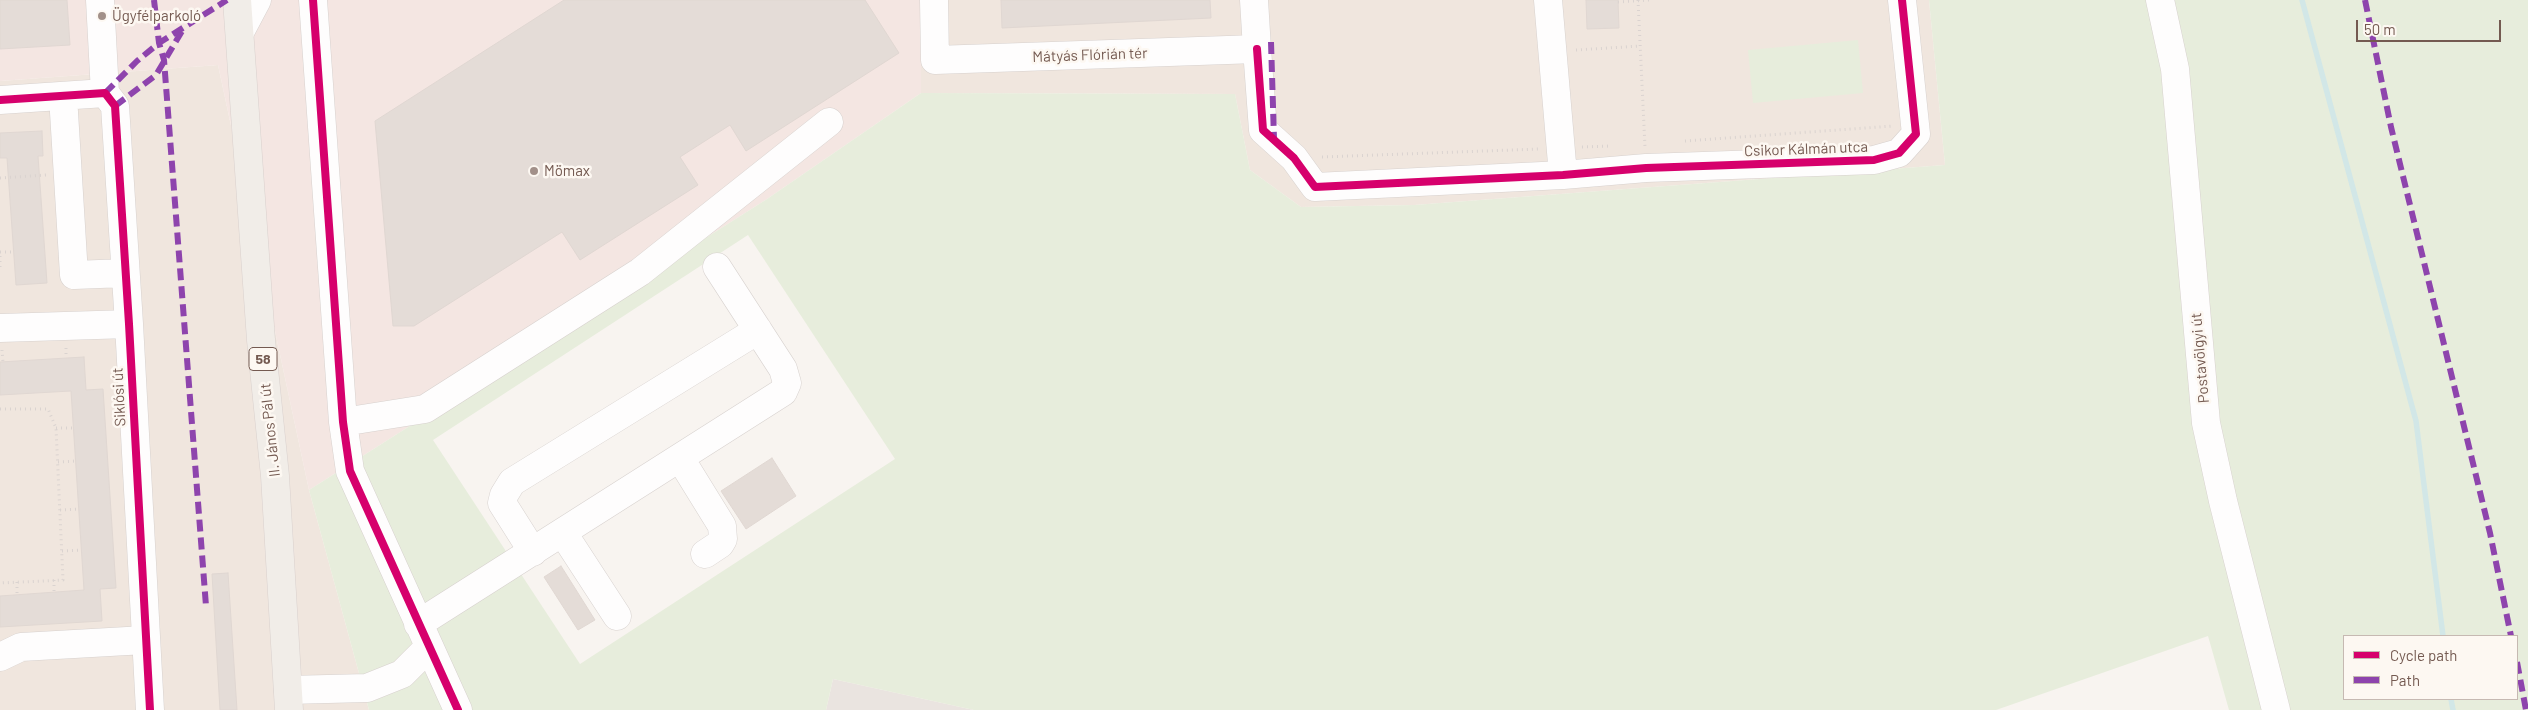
<!DOCTYPE html>
<meta charset="utf-8">
<style>
body{margin:0}
#map{position:relative;width:2528px;height:710px;overflow:hidden;background:#f8f4f0;font-family:Barlow,sans-serif}
canvas{display:block}
.legend{position:absolute;left:2343px;top:635px;width:175px;height:65px;box-sizing:border-box;background:#fdf8f2;border:1px solid #c6b9b2;margin:0;padding:6px 9px;list-style:none;font-size:15px;color:#745a51}
.legend li{display:flex;align-items:center;gap:10px;height:25px}
.legend b{width:25px;border:1px solid #c6b9b2}
.scale{position:absolute;left:2356px;top:20px;width:145px;height:22px;box-sizing:border-box;border:2px solid #745a51;border-top:0;padding-left:6px;font-size:15px;line-height:18px;white-space:nowrap;color:#745a51;-webkit-text-stroke:4px #fdf8f2;paint-order:stroke}
</style>
<div id="map">
<canvas width="2528" height="710"></canvas>
<ul class="legend">
<li><b style="height:6px;background:#d6006c"></b>Cycle path</li>
<li><b style="height:6px;background:#8e44ad"></b>Path</li>
</ul>
<div class="scale">50 m</div>
</div>
<script>
const context = document.querySelector('canvas').getContext('2d');
context.lineJoin = 'round';
function paint(path, color) { context.fillStyle = color; context.fill(path, 'evenodd'); }
const shape = rows => new Path2D(rows.map(r => 'M' + r).join(''));
function stroke(path, color, width, dash) { context.strokeStyle = color; context.lineWidth = width; context.lineCap = dash ? 'butt' : 'round'; context.setLineDash(dash || []); context.stroke(path); }
function write(font, color, halo, rows, align = 'center') {
  context.font = font + ' Barlow,sans-serif'; context.lineWidth = 5; context.setLineDash([]); context.textBaseline = 'middle'; context.strokeStyle = halo; context.fillStyle = color; for (const [text, x, y, turn = 0] of rows) {
    context.save(); context.translate(x, y); context.rotate((+turn || 0) * Math.PI / 180); context.textAlign = isNaN(turn) ? turn : align; if (halo) context.strokeText(text, 0, 0); context.fillText(text, 0, 0); context.restore();
  }
}
const residential = shape([
 [921,0,1929,0,1945,165,1414,205,1301,207,1250,170,1235,94,921,93],
 [218,65,309,490,369,710,0,710,0,81]
]);
const commercial = shape([
 [0,0,921,0,921,93,767,199,309,490,218,65,0,81]
]);
const industrial = shape([
 [833,679,974,710,826,710]
]);
const green = shape([
 [1929,0,2528,0,2528,710,2229,710,2208,636,1996,710,974,710,833,679,826,710,369,710,309,490,767,199,921,93,1235,94,1250,170,1301,207,1414,205,1945,165],
 [748,235,895,459,580,664,433,440],
 [2344,636,2517,636,2517,699,2344,699],
 [1858,40,1863,93,1753,103,1748,50]
]);
const stream = shape([
 [2302,0,2416,421,2443,636],
 [2451,699,2453,710]
]);
const building = shape([
 [0,0,67,0,70,45,0,49,0,0],
 [564,0,865,0,899,53,746,151,730,125,680,157,698,185,580,260,562,232,414,326,393,326,375,121,564,0],
 [1001,0,1210,0,1211,18,1002,28,1001,0],
 [1586,0,1618,0,1619,28,1587,29,1586,0],
 [42,131,43,156,38,156,47,283,16,285,7,158,0,158,0,133,42,131],
 [84,357,86,390,103,389,116,588,100,589,102,621,0,627,0,596,84,590,71,391,0,395,0,362,84,357],
 [772,458,796,496,746,529,721,491,772,458],
 [561,566,595,620,578,630,544,577,561,566],
 [228,573,237,710,220,710,212,574,228,573]
]);
const path = shape([
 [1638,0,1645,147],
 [1618,2,1649,0],
 [1576,50,1640,46],
 [1685,141,1893,126],
 [1582,147,1611,146],
 [1322,157,1539,149],
 [0,178,46,175],
 [0,252,13,252],
 [0,256,0,271],
 [66,348,66,358],
 [2,350,3,362],
 [0,409,48,409,56,428,63,580,0,583],
 [56,428,73,428],
 [58,462,76,461],
 [60,510,79,509],
 [62,551,81,550],
 [54,580,54,592],
 [17,582,17,595]
]);
const minor = shape([
 [100,0,105,93],
 [313,0,343,422,350,471,458,710],
 [934,0,935,60,1257,49,1254,0],
 [1548,0,1563,175],
 [2160,0,2175,69,2206,423,2223,501,2276,710],
 [240,32,257,0],
 [1257,49,1263,130,1294,158,1315,187,1563,175,1646,168,1874,160,1899,153,1916,134,1902,0],
 [63,96,74,275,125,273],
 [0,100,105,93,115,106,129,324,150,710],
 [0,328,129,324],
 [343,422,425,409,640,272,829,122],
 [680,458,722,526,723,539,720,544,705,554],
 [563,533,617,616],
 [533,552,502,503,504,495,512,482,758,330],
 [418,624,783,392,787,383,783,369,717,267],
 [0,657,21,647,145,640],
 [288,690,367,688,402,674,428,648]
]);
const major = shape([
 [237,0,261,340,275,476,289,710]
]);
const quiet = shape([
 [154,0,159,43,164,60,206,606],
 [2365,0,2391,127,2490,533,2511,636],
 [1271,42,1274,139],
 [105,93,137,61,159,43,227,0],
 [115,106,156,75,182,31],
 [2517,662,2526,710]
]);
const cycleway = shape([
 [313,0,343,422,350,471,458,710],
 [1257,49,1263,130,1294,158,1315,187,1563,175,1646,168,1874,160,1899,153,1916,134,1902,0],
 [0,100,105,93,115,106,129,324,150,710]
]);
const markers = [
 [102,16,5,"#a29089"],
 [534,171,5,"#a29089"]
];
const shields = [
 [263,359,28]
];
const shieldNames = [
 ["58",263,359]
];
const poiNames = [
 ["Ügyfélparkoló",112,16],
 ["Mömax",544,171]
];
const streetNames = [
 ["Mátyás Flórián tér",1090,55,-2],
 ["Csikor Kálmán utca",1806,149,-2],
 ["Postavölgyi út",2200,358,-95],
 ["Siklósi út",119,397,-93],
 ["II. János Pál út",270,430,-96]
];
paint(residential, '#f0e6de');
paint(commercial, '#f4e6e2');
paint(industrial, '#eae4e0');
paint(green, '#e7eddc');
stroke(stream, '#d2e7e7', 5.5);
paint(building, '#e4dcd7');
stroke(building, '#e0d7d2', 1);
stroke(minor, '#d7d1ce', 29);
stroke(major, '#d9d0cd', 29);
stroke(path, '#dad3d0', 3, [1, 4]);
stroke(minor, '#fefdfd', 28);
stroke(major, '#f1ede8', 28);
stroke(quiet, '#8e44ad', 6, [12, 6]);
stroke(cycleway, '#d6006c', 8);
for (const [x, y, r, color] of markers) { const dot = new Path2D(); dot.arc(x, y, r, 0, 2 * Math.PI); context.fillStyle = color; context.fill(dot); stroke(dot, '#fdf8f2', 2); }
for (const [x, y, w] of shields) { const box = new Path2D(); box.roundRect(x - w / 2, y - 11.5, w, 23, 4); context.fillStyle = '#fdf8f2'; context.fill(box); stroke(box, '#745a51', 1); }
write('bold 14px', '#745a51', null, shieldNames);
write('15px', '#745a51', '#fdf8f2', poiNames, 'left');
write('15px', '#745a51', '#fdf8f2', streetNames);
</script>
